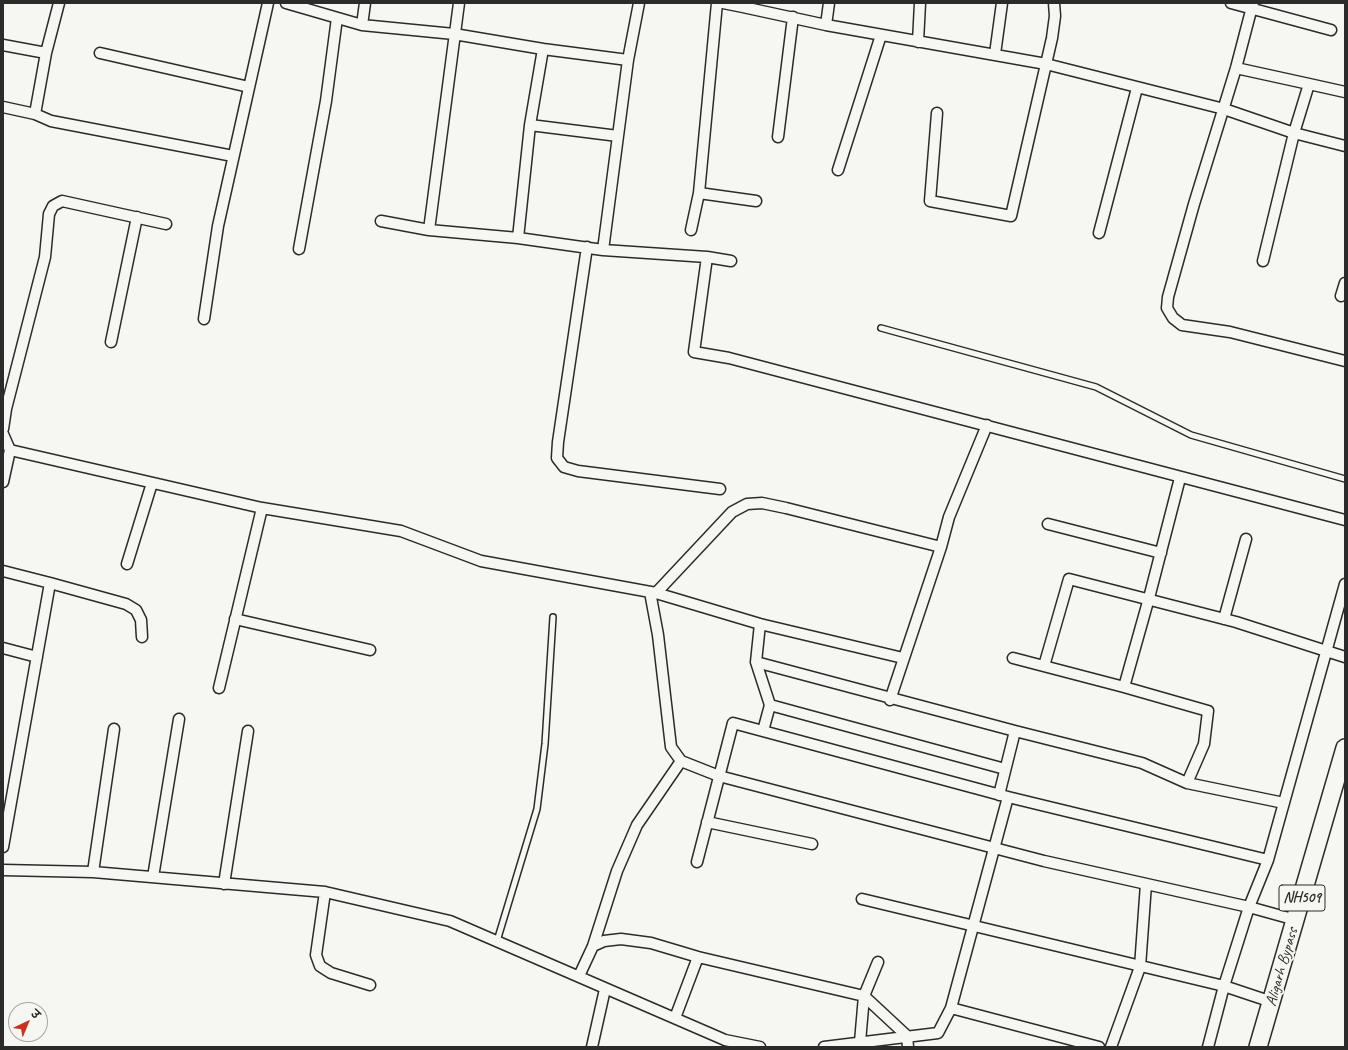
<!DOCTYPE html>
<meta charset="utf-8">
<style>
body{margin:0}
#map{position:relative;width:1348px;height:1050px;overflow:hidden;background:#f6f6f2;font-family:Caveat,"Playpen Sans Deva",sans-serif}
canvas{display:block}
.frame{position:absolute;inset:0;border:4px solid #2b2b2b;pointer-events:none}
.north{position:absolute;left:8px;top:1002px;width:40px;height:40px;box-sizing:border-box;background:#f6f6f2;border:1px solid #a5a5a2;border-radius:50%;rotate:44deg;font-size:11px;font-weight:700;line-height:16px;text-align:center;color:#2b2b2b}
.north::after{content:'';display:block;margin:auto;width:14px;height:18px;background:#c8321e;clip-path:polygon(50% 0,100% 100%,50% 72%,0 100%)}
</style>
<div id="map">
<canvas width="1348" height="1050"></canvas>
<div class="frame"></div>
<div class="north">उ</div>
</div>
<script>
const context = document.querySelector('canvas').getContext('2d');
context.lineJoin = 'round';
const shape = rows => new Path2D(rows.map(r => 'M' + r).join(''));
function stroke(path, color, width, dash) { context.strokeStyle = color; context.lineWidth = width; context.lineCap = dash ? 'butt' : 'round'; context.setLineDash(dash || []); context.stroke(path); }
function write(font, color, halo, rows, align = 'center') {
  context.font = font + ' Caveat,sans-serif'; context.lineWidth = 4; context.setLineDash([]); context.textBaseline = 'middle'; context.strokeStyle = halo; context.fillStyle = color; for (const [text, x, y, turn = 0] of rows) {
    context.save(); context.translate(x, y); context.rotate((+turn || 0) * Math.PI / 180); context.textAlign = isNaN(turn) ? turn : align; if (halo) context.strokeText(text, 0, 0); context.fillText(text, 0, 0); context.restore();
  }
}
const service = shape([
 [881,328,1096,387,1191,435,1345,479],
 [497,941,537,809,545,744,553,617]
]);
const minor = shape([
 [59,3,46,53,35,114,51,121,233,156],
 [286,3,362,25,365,3],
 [459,3,429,230,518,238,603,250,707,257,731,261],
 [723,3,743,7,744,3],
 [1231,3,1331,30],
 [1253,3,1236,68,1194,204,1168,297,1167,308,1173,318,1182,325,1230,332,1345,361],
 [743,7,826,25,1046,64,1224,109,1294,133,1345,146],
 [362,25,454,34,543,49,628,60],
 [826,25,829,3],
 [918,42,920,3],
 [3,45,46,53],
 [100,53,249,87],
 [995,54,1002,3],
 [1236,68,1309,84,1294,133,1263,261],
 [1309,84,1345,92],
 [3,107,35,114],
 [937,113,930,201,1011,216,1052,38,1055,16,1054,3],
 [530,125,618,136],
 [778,137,793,17],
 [838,170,881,35],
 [699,193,756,201],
 [381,221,429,230],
 [691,230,699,193,717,3],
 [1099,233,1137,88],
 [518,238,530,125,543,49],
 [587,247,558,442,557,458,564,467,578,471,720,489],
 [299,249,326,101,337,18],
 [603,250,628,60,639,3],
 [707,257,694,352,729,358,1345,520],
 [1341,296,1345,283],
 [204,319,218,226,268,3],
 [111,342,137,217],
 [3,429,6,409,45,257,49,214,53,206,62,201,166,224],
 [3,434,10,450,262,508,401,531,481,561,656,593,760,624,903,658],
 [3,482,10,450],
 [1048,524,1161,553],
 [127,564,152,483],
 [3,571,50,583,3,847],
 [50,583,126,604,136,610,141,620,142,637],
 [650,592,658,635,671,747,681,761,719,776,1044,861,1249,907,1296,920],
 [656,593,732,512,747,504,762,503,786,508,941,547],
 [235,619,370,650],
 [1224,619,1246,539],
 [760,624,756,662,770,705,763,731],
 [3,648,37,657],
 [1013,658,1124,687,1208,711,1204,744,1187,783],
 [756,662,1015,731],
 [1044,666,1069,579,1236,622,1345,657],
 [1124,687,1149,598,1180,478],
 [219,688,262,508],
 [890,700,941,547,949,517,987,425],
 [770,705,1005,769],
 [999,795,1015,731,1142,763,1187,783,1284,803],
 [707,822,812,844],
 [697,862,733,723,1008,797,1268,860],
 [3,870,93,872,325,892,450,921,725,1040,760,1047],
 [93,872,114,729],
 [153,877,179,719],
 [224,884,248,731],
 [325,892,316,955,320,966,331,973,370,985],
 [862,899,1224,986,1272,1002],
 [593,946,617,871,637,825,681,761],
 [579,976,593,946,604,941,621,939,651,943,698,957,864,996,907,1036,908,1047],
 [951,1008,1008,797],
 [675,1018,698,957],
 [860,1042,864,996,878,962],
 [592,1047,605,989],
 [824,1047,938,1033,951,1008,1099,1047],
 [1111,1047,1140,967,1146,884],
 [1208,1047,1224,986,1249,907,1268,860,1345,584]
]);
const trunk = shape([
 [1258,1047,1345,748]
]);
const shields = [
 [1302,898,46]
];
const shieldNames = [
 ["NH509",1302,898]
];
const streetNames = [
 ["Aligarh Bypass",1282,967,-74]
];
stroke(service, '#2b2b2b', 8);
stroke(minor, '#2b2b2b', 13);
stroke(trunk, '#2b2b2b', 20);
stroke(service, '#f6f6f2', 5);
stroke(minor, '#f6f6f2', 10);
stroke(trunk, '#f6f6f2', 17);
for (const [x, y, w] of shields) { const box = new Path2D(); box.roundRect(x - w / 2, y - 13, w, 26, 3); context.fillStyle = '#f6f6f2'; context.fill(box); stroke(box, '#2b2b2b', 1); }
write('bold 15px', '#2b2b2b', null, shieldNames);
write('16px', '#2b2b2b', '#f6f6f2', streetNames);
</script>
